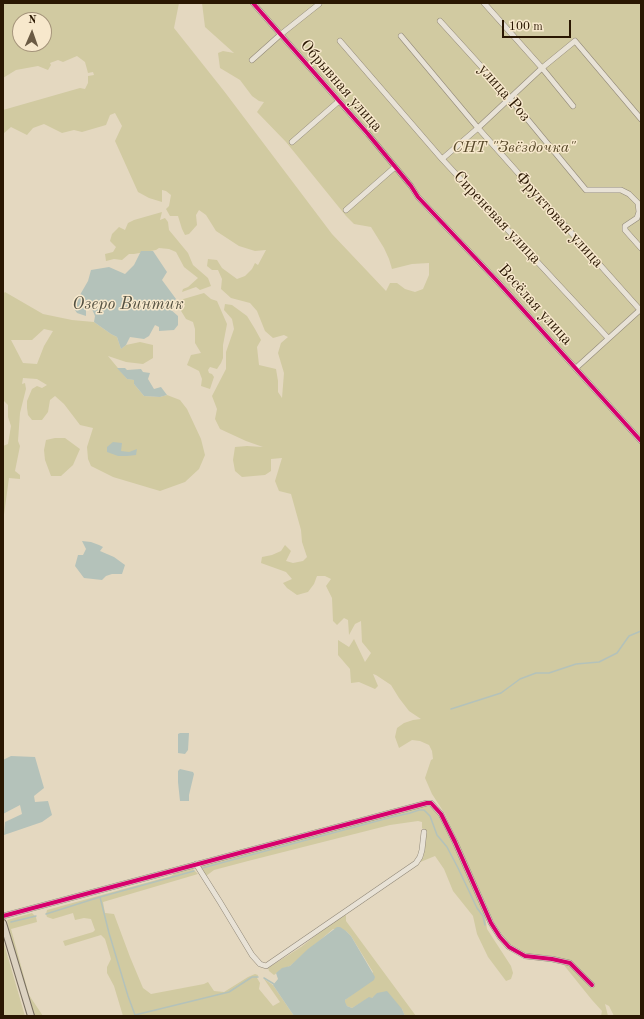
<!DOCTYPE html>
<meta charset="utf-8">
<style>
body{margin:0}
#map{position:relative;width:644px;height:1019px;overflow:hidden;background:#e4d8c0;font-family:"Old Standard TT",serif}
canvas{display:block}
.frame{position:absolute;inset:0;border:4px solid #2a1702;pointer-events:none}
.north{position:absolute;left:12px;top:12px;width:40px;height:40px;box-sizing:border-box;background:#f7e8cc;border:1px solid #a5947b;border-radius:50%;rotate:2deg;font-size:11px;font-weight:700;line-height:16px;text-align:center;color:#2a1702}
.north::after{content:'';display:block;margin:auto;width:14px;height:18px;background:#6b5b44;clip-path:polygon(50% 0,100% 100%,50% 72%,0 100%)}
.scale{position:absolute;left:502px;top:20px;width:69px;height:18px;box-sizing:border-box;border:2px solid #2a1702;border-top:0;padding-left:5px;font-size:12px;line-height:14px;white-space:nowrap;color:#2a1702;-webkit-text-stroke:3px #f7e8cc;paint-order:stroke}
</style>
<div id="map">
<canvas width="644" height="1019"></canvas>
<div class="frame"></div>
<div class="north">N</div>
<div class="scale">100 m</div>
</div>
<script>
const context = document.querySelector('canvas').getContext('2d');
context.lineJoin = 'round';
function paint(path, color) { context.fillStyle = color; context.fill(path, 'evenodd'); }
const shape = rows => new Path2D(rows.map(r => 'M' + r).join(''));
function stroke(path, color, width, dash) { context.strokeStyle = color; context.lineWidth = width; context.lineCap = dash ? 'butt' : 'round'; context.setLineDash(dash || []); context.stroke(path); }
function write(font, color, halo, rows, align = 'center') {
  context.font = font + ' "Old Standard TT",serif'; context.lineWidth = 3; context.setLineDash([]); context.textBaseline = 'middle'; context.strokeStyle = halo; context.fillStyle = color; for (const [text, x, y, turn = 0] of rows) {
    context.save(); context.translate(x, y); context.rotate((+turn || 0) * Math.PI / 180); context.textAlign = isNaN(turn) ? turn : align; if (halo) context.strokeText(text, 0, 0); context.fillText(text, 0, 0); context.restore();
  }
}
const green = shape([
 [3,3,179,3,174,28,224,91,332,234,386,291,390,283,397,283,405,289,415,292,423,289,429,275,429,263,412,264,392,269,389,259,384,248,371,227,354,224,346,216,286,142,257,112,264,102,259,101,252,96,240,80,220,68,218,53,223,51,234,53,205,27,202,3,641,3,641,1016,614,1016,609,1006,605,1004,608,1016,601,1016,602,1011,592,1000,563,964,562,959,547,955,532,955,522,952,509,945,494,922,445,814,432,794,425,778,431,760,433,759,432,751,429,745,420,741,412,740,399,748,395,737,397,728,404,723,413,720,421,719,409,711,399,698,391,685,376,675,373,674,378,686,375,689,359,682,351,683,350,669,338,655,338,640,349,647,354,639,365,662,371,653,362,642,361,621,355,624,349,635,348,620,344,618,337,625,333,621,332,598,326,586,331,579,325,576,317,576,314,584,308,592,297,595,287,588,283,583,292,579,286,572,261,563,262,557,272,555,281,551,285,545,291,551,286,561,293,563,303,561,307,557,302,542,301,530,291,494,279,491,275,481,282,458,271,459,271,471,265,475,242,477,235,471,233,460,235,447,247,446,263,447,246,441,220,429,215,419,217,409,212,396,226,369,226,352,234,329,232,319,224,310,225,304,232,305,247,316,255,329,261,340,257,347,259,365,276,369,278,381,278,392,282,398,284,373,278,353,281,343,288,337,284,335,273,338,265,331,257,311,250,303,231,298,221,289,222,279,218,270,212,270,207,266,208,259,217,260,222,268,237,279,245,276,252,269,255,263,258,265,266,250,255,251,239,246,216,231,206,215,199,210,196,215,197,225,189,234,185,235,182,229,178,216,170,216,166,209,169,206,171,195,166,191,162,190,162,202,149,198,138,192,115,141,122,126,115,113,110,115,106,125,82,132,74,130,62,133,44,124,33,128,27,135,11,127,3,134,3,110,80,88,85,89,88,83,88,76,94,75,93,72,88,73,85,62,77,56,63,62,58,60,50,63,51,65,48,70,38,66,16,70,3,78],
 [20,20,44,20,44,44,20,44],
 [162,212,160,220,165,218,168,222,169,230,188,253,193,265,208,278,211,286,200,290,196,287,182,292,183,289,188,287,198,278,184,267,176,252,169,249,159,248,156,250,134,254,129,254,122,260,114,259,106,261,105,254,113,252,116,247,110,241,112,234,119,227,125,230,128,223,134,220],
 [5,292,43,314,72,320,94,322,111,334,117,337,121,349,126,345,140,342,153,345,153,358,143,364,126,362,108,356,127,379,135,380,134,384,144,396,160,397,167,395,180,400,187,409,201,439,205,455,199,469,185,482,160,491,113,477,91,466,88,459,87,447,93,428,80,425,64,404,55,396,50,400,48,412,42,420,32,420,28,415,27,408,27,401,32,389,37,386,42,388,47,385,37,379,23,378,22,384,25,383,26,389,20,413,18,441,20,446,15,471,20,475,20,479,9,478,3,522,3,446,8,444,11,426,8,417,8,405,3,400,3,294],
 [44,329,53,331,44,346,37,364,23,363,11,340,32,340],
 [204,293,211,299,217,301,227,324,223,345,223,358,221,363,217,369,210,367,208,370,209,373,212,374,214,377,210,389,201,386,202,379,199,371,187,365,191,355,201,353,195,343,195,329,193,322,186,319,178,306,180,300],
 [55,438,65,438,80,449,73,465,61,476,51,476,45,460,44,450,46,440],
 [429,805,436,810,455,847,485,915,487,929,511,966,513,973,511,979,506,981,488,957,477,934,473,916,453,891,444,869,435,856,418,863,423,858,425,844,426,832,422,828,422,822,418,821,390,825,248,861,214,870,206,876,200,866],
 [192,868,198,874,103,902,105,913,114,914,130,957,143,988,151,994,204,984,208,982,214,991,224,992,248,977,255,974,258,975,257,978,260,983,259,989,273,1006,280,1002,264,979,273,985,294,1016,123,1016,114,986,107,973,107,967,111,959,105,939,101,935,65,946,63,941,93,932,95,930,91,919,84,918,75,920,73,913,53,919,47,917,46,914,47,910,171,876,175,873],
 [32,913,36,917,37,922,11,929,29,995,43,1016,33,1016,13,947,7,920],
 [346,915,346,921,416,1016,405,1016,402,1009,375,996,372,998,369,998,352,1008,347,1006,344,1002,345,1000,360,988,373,972,351,936,346,931,333,929,290,966,282,969,274,975,269,971,268,968,301,947,333,922],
 [3,940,5,947,25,1016,3,1016]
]);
const water = shape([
 [141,251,153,251,167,272,162,280,176,299,169,305,170,309,178,316,178,325,174,330,159,331,159,327,155,325,149,336,144,339,130,337,126,345,121,349,117,337,111,334,94,322,95,316,92,309,86,309,86,316,77,313,73,307,88,281,91,270,109,267,125,274,134,265],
 [117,368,125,368,127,370,141,369,143,372,150,373,148,379,154,389,161,387,167,395,160,397,144,396,134,384,134,380,127,379],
 [113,442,122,443,121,451,129,452,137,449,136,455,127,456,118,456,107,452,107,447],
 [82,541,91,542,99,545,103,547,100,551,114,557,125,565,122,574,112,574,106,576,102,580,84,578,75,566,78,555,83,555,86,549],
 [180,733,189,733,188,750,185,754,178,753,178,734],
 [11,756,35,757,44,788,34,796,35,802,48,801,52,815,42,822,4,835,5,822,22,814,20,805,3,814,3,760],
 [180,769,193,772,194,774,189,795,189,801,180,801,178,782,178,771],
 [337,927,340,927,346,931,351,936,375,977,374,980,345,1000,345,1002,347,1006,352,1008,369,997,372,998,377,993,387,991,402,1009,405,1016,294,1016,273,985,278,979,276,973,282,968,290,966,308,949]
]);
const stream = shape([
 [451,709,501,693,520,679,536,673,549,673,576,664,599,662,617,653,629,636,641,631],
 [202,868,392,817,410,813,419,810,424,810,430,816,437,835,447,847,458,868,477,908,483,916,485,925],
 [100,897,109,933,128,996,135,1015,229,992,252,977,258,977],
 [46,914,100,897,194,871],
 [11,922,36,916],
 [264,978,274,984]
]);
const minor = shape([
 [253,3,368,134,411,186,418,197,498,282,641,441],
 [484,3,542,68,573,106],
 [440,21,509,97,586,190,621,190,629,194,638,203,639,212,637,218,625,226,625,230,641,248],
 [401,36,478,128,641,311],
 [340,41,442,159,608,338],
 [252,60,280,35,319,4],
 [292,142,339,101],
 [442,159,478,128,542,68,575,41,641,119],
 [346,210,395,167],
 [576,368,641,309],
 [196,864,220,902,252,955,260,964,266,966,416,863,420,857,422,850,424,832],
 [3,916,427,803,431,803,441,814,455,842,491,923,500,937,509,947,525,956,552,959,570,963,592,985]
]);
const major = shape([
 [3,923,31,1016]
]);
const cycleway = shape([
 [253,3,368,134,411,186,418,197,498,282,641,441],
 [3,916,427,803,431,803,441,814,455,842,491,923,500,937,509,947,525,956,552,959,570,963,592,985]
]);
const streetNames = [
 ["Обрывная улица",341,86,49],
 ["улица Роз",504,93,49],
 ["Сиреневая улица",497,218,47],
 ["Фруктовая улица",559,220,48],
 ["Весёлая улица",535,305,48]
];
const parkNames = [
 ["СНТ \"Звёздочка\"",514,148]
];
const waterNames = [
 ["Озеро Винтик",128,305]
];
paint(green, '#d1caa1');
paint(water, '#b4c2ba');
stroke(stream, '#b4c2ba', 1.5);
stroke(minor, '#918878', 6);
stroke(major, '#776d5f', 8);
stroke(minor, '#e8e2d6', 5);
stroke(major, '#dcd2c1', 6);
stroke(cycleway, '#d6006c', 4);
write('16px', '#2a1702', '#f7e8cc', streetNames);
write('italic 16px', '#58492a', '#f7e8cc', parkNames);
write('italic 17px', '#535041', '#f7e8cc', waterNames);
</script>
